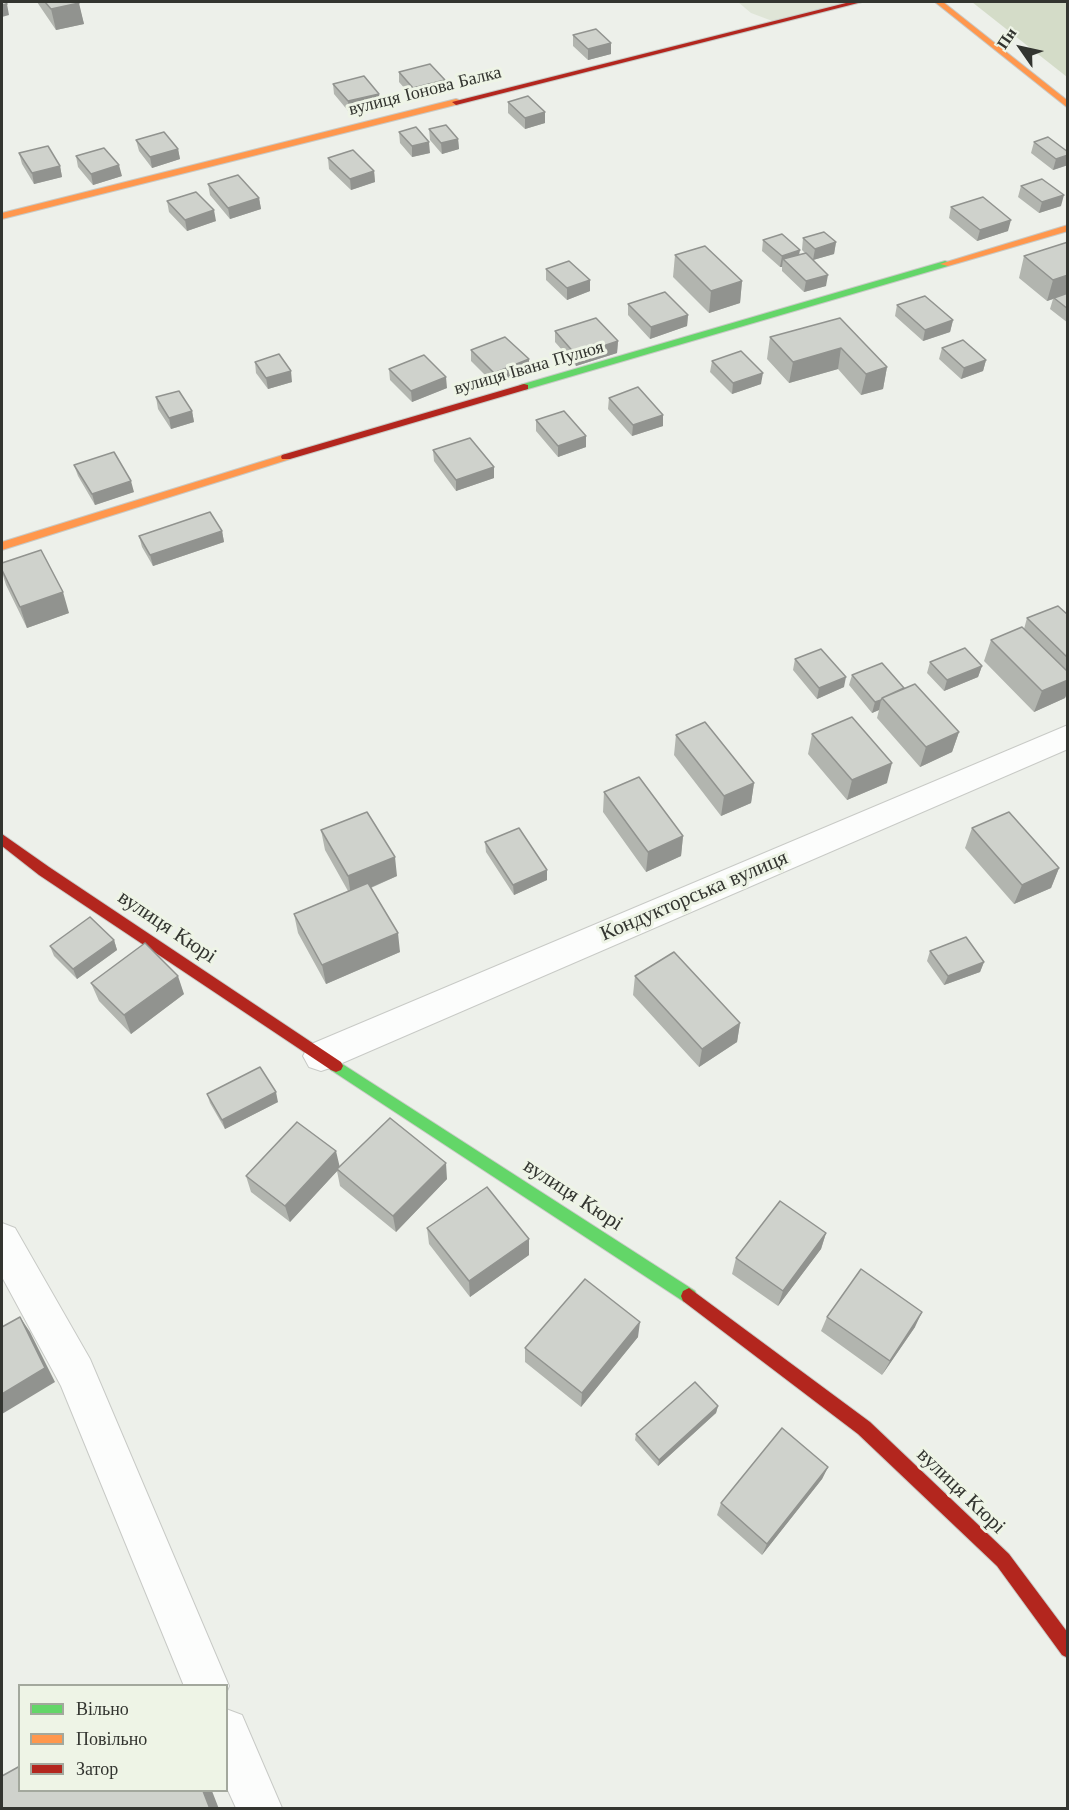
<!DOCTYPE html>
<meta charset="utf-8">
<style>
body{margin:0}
#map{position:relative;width:1069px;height:1810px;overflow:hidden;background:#edf0ea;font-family:"Libre Baskerville",serif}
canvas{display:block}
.frame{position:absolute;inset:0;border:3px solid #333530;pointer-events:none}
.legend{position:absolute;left:18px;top:1684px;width:210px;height:108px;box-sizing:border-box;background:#eef4e6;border:2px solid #a3a89d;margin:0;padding:8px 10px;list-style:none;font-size:18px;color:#333530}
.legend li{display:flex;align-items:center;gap:12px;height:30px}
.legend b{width:30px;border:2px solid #a3a89d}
.north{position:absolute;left:991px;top:18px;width:60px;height:60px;-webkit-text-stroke:4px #eef4e6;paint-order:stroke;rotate:304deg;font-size:16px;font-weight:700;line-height:24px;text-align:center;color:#333530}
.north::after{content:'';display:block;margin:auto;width:21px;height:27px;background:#333530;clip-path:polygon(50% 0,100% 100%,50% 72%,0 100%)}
</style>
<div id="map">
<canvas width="1069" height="1810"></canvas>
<div class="frame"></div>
<ul class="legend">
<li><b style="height:8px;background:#63d668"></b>Вільно</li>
<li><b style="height:8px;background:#ff974d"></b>Повільно</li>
<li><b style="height:8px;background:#b3261e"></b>Затор</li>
</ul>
<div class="north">Пн</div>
</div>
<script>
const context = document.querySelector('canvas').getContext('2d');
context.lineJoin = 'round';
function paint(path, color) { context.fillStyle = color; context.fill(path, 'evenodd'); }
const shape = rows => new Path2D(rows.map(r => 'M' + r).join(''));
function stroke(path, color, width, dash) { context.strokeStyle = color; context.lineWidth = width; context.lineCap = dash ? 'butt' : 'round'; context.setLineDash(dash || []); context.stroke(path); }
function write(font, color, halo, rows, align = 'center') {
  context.font = font + ' "Libre Baskerville",serif'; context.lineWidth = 6; context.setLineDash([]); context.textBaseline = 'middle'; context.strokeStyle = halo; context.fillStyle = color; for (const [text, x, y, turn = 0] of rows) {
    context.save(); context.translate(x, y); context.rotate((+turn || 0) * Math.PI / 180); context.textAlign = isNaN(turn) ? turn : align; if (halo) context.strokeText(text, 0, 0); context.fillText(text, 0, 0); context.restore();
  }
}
const built = shape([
 [738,2,857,2,775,22,751,13]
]);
const green = shape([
 [972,2,1067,2,1067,77]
]);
const street = shape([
 [1068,725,1068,749,333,1067,321,1071,309,1067,303,1056,309,1045,1068,725],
 [2,1223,15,1228,90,1359,229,1686,226,1693,226,1686,184,1686,61,1386,2,1277,2,1223],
 [226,1709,242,1715,282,1808,236,1808,226,1786,226,1709]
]);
const fast = shape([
 [945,261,948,262,948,266,528,389,524,390,519,387,520,385,945,261],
 [336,1060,695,1291,697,1296,695,1301,689,1304,683,1301,331,1070,329,1066,331,1062,336,1060]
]);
const slow = shape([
 [935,2,943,2,1068,101,1068,108,935,2],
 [456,99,459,100,459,104,2,219,2,213,456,99],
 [1068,225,1068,231,948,266,940,264,1068,225],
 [286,454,290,455,290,459,2,550,2,542,286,454]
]);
const jam = shape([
 [850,2,862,2,456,105,452,102,850,2],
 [524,384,528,385,528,389,290,459,282,459,281,457,282,455,524,384],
 [2,834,49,867,341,1062,343,1066,341,1070,336,1072,331,1070,39,875,2,846,2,834],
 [689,1288,870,1422,1009,1554,1068,1633,1068,1658,1062,1655,997,1566,858,1434,683,1301,681,1296,683,1291,689,1288]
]);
const wall = shape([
 [37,2,78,2,84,24,56,30],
 [573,35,611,54,588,60,573,46],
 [399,72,446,91,414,99,399,82],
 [333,84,379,94,380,104,349,112,334,94],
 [508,102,545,112,545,123,525,129,508,113],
 [429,129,458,139,459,149,442,154,430,140],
 [399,132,430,153,412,157,400,143],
 [136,140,178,149,180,159,152,168,139,151],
 [1034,142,1068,152,1068,165,1053,170,1031,153],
 [19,153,60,166,62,177,34,184,22,164],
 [76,156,122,176,93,185,78,167],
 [328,158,374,171,375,182,351,190,329,169],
 [208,184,259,198,261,209,230,219,210,195],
 [1021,186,1061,206,1039,213,1018,197],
 [167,201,216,221,187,231,169,212],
 [951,207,1008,231,977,241,949,218],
 [803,238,836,242,834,254,813,260,826,286,804,292,782,271,782,267,780,267,762,251,763,240,799,255,805,253,802,250],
 [1068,242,1068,323,1050,309,1053,299,1047,301,1019,278,1024,256],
 [675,255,742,281,740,303,709,313,673,277],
 [546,269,590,291,567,300,546,280],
 [628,304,688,315,687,326,650,339,628,315],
 [897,305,953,320,950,332,923,341,895,316],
 [840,318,887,367,883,389,861,395,838,369,789,383,767,359,770,337],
 [555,331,618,341,617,353,576,366,555,342],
 [942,348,986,360,983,371,961,379,939,359],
 [471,350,529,359,529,370,494,384,471,361],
 [712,361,761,384,732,394,710,372],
 [255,362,292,382,268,389,256,373],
 [389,369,447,388,412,402,390,380],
 [156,397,192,411,194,422,171,429,158,409],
 [609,398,663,426,632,436,608,409],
 [536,420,586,436,586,447,558,457,536,431],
 [433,450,494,467,494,478,456,491,434,461],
 [74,465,134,492,95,505,78,476],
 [222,531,224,542,153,566,142,547,139,536],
 [2,563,69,613,27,628,6,585,2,572],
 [1068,615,1068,691,1065,698,1034,712,984,661,991,640,1024,629,1027,618],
 [795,659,844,687,817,699,793,670],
 [930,662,982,666,978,677,944,691,927,673],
 [852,675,904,688,959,732,952,752,920,767,877,718,879,710,872,713,849,685],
 [812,734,887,783,847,800,808,754],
 [676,735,754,783,751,803,721,816,674,755],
 [604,792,683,836,681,856,646,872,603,812],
 [972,828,1059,868,1051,888,1014,904,965,848],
 [321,830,397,876,371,888,400,952,326,984,298,933,294,914,348,891,325,850],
 [485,842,547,870,547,880,514,895,486,852],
 [114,940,117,950,77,979,54,956,50,946],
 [930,951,984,962,980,972,944,985,927,961],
 [635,976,740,1023,737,1042,699,1067,633,995],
 [91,983,184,994,131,1034,99,1001],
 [207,1094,278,1102,225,1129,210,1103],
 [340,1167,447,1179,396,1232,340,1186,337,1171,290,1222,251,1192,246,1176],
 [427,1228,529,1255,470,1297,429,1244],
 [826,1233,821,1249,778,1306,732,1274,736,1258],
 [827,1317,915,1327,882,1375,821,1331],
 [638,1337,581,1407,525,1362,525,1348],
 [718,1406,716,1413,658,1466,635,1440,636,1434],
 [828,1467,822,1479,762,1555,717,1515,721,1503]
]);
const shadedWall = shape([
 [79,3,84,24,56,30,51,9],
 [7,4,9,15,2,17,2,5],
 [611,43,611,54,588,60,588,49],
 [445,80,446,91,414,99,413,88],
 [379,94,380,104,349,112,348,101],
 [545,112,545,123,525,129,525,118],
 [458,139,459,149,442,154,441,143],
 [429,142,430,153,412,157,412,146],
 [178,149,180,159,152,168,150,157],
 [1068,155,1068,165,1053,170,1056,159],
 [119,165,122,176,93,185,91,174],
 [60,166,62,177,34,184,32,173],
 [374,171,375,182,351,190,350,179],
 [1064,195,1061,206,1039,213,1042,202],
 [259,198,261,209,230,219,228,208],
 [214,210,216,221,187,231,185,220],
 [1011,220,1008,231,977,241,980,230],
 [836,242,834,254,813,260,815,249],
 [800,250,798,261,783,259,782,267,780,267,782,256],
 [828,275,826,286,804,292,806,281],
 [1068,275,1068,294,1054,298,1053,299,1047,301,1053,280],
 [590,280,590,291,567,300,567,288],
 [742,281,740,303,709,313,711,291],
 [688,315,687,326,650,339,651,327],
 [953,320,950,332,923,341,925,330],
 [618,341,617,353,576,366,576,355],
 [841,348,838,369,789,383,793,362],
 [529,359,529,370,494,384,494,373],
 [986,360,983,371,961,379,964,368],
 [887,367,883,389,861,395,866,374],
 [291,371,292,382,268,389,266,378],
 [763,373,761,384,732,394,733,383],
 [446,377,447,388,412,402,411,391],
 [192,411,194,422,171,429,169,418],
 [663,415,663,426,632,436,633,425],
 [586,436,586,447,558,457,558,446],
 [494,467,494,478,456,491,456,480],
 [131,481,134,492,95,505,92,494],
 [222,531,224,542,153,566,150,555],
 [63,592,69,613,27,628,20,607],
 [982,666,978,677,944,691,947,680],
 [846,677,844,687,817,699,819,688],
 [1068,680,1068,691,1065,698,1034,712,1042,691],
 [881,700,879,710,872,713,875,702],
 [959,732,952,752,920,767,926,747],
 [892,763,887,783,847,800,852,780],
 [754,783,751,803,721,816,724,796],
 [683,836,681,856,646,872,648,852],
 [395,857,397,876,351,896,348,876],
 [1059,868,1051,888,1014,904,1022,885],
 [547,870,547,880,514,895,513,885],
 [398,933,400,952,326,984,322,965],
 [114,940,117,950,77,979,73,969],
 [984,962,980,972,944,985,948,976],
 [178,976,184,994,131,1034,124,1015],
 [740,1023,737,1042,699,1067,702,1049],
 [276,1092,278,1102,225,1129,222,1120],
 [336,1151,340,1168,290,1222,285,1206],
 [446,1163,447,1179,396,1232,393,1216],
 [826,1233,821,1249,778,1306,783,1291],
 [529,1239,529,1255,470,1297,469,1281],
 [922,1312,915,1327,882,1375,890,1361],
 [20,1317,30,1332,55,1382,2,1414,2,1394],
 [640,1322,638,1337,581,1407,582,1393],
 [718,1406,716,1413,658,1466,659,1460],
 [828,1467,822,1479,762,1555,767,1544],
 [203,1791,212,1791,219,1809,210,1809]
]);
const building = shape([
 [2,2,5,2,7,4,2,5,2,2],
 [45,2,78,2,79,3,51,9,45,2],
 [596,29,611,43,588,49,573,35,596,29],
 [430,64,445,80,413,88,399,72,430,64],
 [364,76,379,94,348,101,333,84,364,76],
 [528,96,545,112,525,118,508,102,528,96],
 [446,125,458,139,441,143,429,129,446,125],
 [416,127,429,142,412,146,399,132,416,127],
 [164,132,178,149,150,157,136,140,164,132],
 [1048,137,1068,152,1068,155,1056,159,1034,142,1048,137],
 [48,146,60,166,32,173,19,153,48,146],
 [104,148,119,165,91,174,76,156,104,148],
 [353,150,374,171,350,179,328,158,353,150],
 [238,175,259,198,228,208,208,184,238,175],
 [1042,179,1064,195,1042,202,1021,186,1042,179],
 [196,192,214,210,185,220,167,201,196,192],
 [983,197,1011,220,980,230,951,207,983,197],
 [824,232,836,242,815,249,803,238,824,232],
 [782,234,800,250,782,256,763,240,782,234],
 [1068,242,1068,275,1053,280,1024,256,1068,242],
 [705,246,742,281,711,291,675,255,705,246],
 [806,253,828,275,806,281,783,259,806,253],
 [569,261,590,280,567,288,546,269,569,261],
 [665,292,688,315,651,327,628,304,665,292],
 [1068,293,1068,309,1054,298,1068,293],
 [925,296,953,320,925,330,897,305,925,296],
 [596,318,618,341,576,355,555,331,596,318],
 [840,318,887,367,866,374,841,348,793,362,770,337,840,318],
 [505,337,529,359,494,373,471,350,505,337],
 [963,340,986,360,964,368,942,348,963,340],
 [741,351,763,373,733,383,712,361,741,351],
 [279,354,291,371,266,378,255,362,279,354],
 [424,355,446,377,411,391,389,369,424,355],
 [638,387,663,415,633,425,609,398,638,387],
 [179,391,192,411,169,418,156,397,179,391],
 [564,411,586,436,558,446,536,420,564,411],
 [470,438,494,467,456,480,433,450,470,438],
 [114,452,131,481,92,494,74,465,114,452],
 [210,512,222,531,150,555,139,536,210,512],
 [41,550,63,592,20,607,2,570,2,563,41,550],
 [1058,606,1068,615,1068,658,1027,618,1058,606],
 [1022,627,1068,672,1068,680,1042,691,991,640,1022,627],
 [965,648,982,666,947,680,930,662,965,648],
 [821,649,846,677,819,688,795,659,821,649],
 [882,663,904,688,882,698,881,700,875,702,852,675,882,663],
 [915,684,959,732,926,747,882,698,915,684],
 [852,717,892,763,852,780,812,734,852,717],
 [705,722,754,783,724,796,676,735,705,722],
 [639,777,683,836,648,852,604,792,639,777],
 [367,812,395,857,348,876,321,830,367,812],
 [1009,812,1059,868,1022,885,972,828,1009,812],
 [519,828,547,870,513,885,485,842,519,828],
 [368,883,398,933,322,965,294,914,368,883],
 [90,917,114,940,73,969,50,946,90,917],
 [966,937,984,962,948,976,930,951,966,937],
 [145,943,178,976,124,1015,91,983,145,943],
 [674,952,740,1023,702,1049,635,976,674,952],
 [260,1067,276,1092,222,1120,207,1094,260,1067],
 [390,1118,446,1163,393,1216,337,1169,390,1118],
 [297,1122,336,1151,285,1206,246,1176,297,1122],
 [487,1187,529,1239,469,1281,427,1228,487,1187],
 [780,1201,826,1233,783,1291,736,1258,780,1201],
 [861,1269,922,1312,890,1361,827,1317,861,1269],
 [585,1279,640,1322,582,1393,525,1348,585,1279],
 [20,1317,45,1368,2,1394,2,1327,20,1317],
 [695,1382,718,1406,659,1460,636,1434,695,1382],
 [782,1428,828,1467,767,1544,721,1503,782,1428],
 [20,1766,20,1791,203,1791,210,1809,2,1809,2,1776,20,1766]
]);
const farStreetnames = [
 ["вулиця Іонова Балка",425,91,-14],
 ["вулиця Івана Пулюя",529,368,-16]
];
const streetNames = [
 ["Кондукторська вулиця",694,896,-23],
 ["вулиця Кюрі",167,927,34],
 ["вулиця Кюрі",573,1195,33],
 ["вулиця Кюрі",961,1491,44]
];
paint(built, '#dfe5d7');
paint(green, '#d4dcc8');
stroke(street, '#c8cac6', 2);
stroke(fast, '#c8cac6', 2);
stroke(slow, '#c8cac6', 2);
stroke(jam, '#c8cac6', 2);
paint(street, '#fcfdfc');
paint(fast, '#63d668');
paint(slow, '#ff974d');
paint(jam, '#b3261e');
paint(wall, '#b2b5af');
paint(shadedWall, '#91938f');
paint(building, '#cfd2cc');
stroke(building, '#91938f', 1.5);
write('18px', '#333530', '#eef4e6', farStreetnames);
write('21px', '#333530', '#eef4e6', streetNames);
</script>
